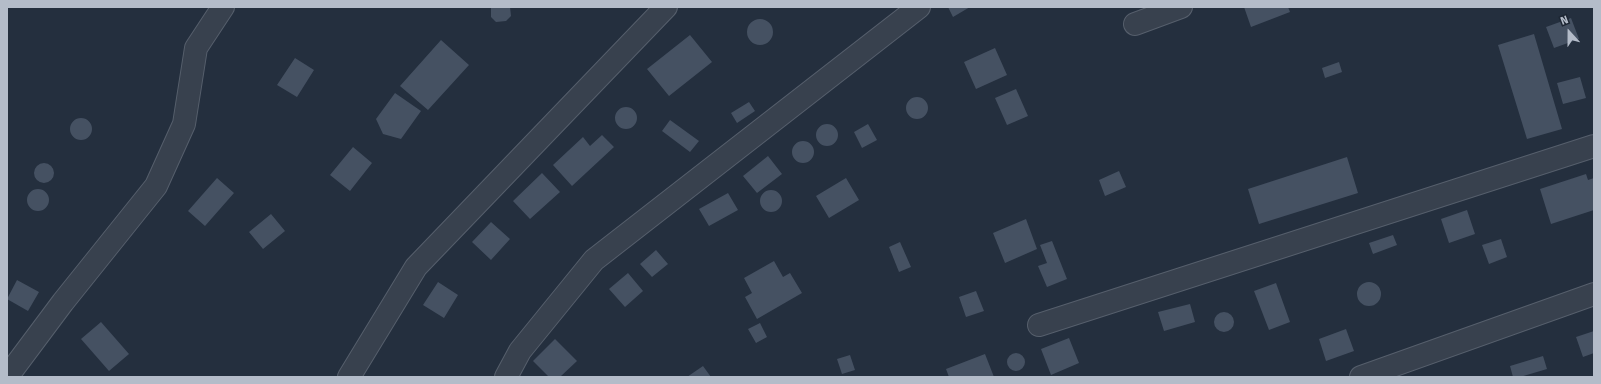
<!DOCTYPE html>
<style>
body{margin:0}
#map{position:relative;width:1601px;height:384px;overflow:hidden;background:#242f3e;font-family:"Fira Sans",sans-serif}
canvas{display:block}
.frame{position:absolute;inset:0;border:8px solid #b4bcc9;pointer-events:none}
.north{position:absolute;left:1549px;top:12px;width:40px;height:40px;-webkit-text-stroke:3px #1d2633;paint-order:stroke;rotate:339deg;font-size:11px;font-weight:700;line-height:16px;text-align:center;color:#b4bcc9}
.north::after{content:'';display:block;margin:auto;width:14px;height:18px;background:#b4bcc9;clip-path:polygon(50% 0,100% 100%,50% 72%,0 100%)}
</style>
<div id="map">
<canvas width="1601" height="384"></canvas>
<div class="frame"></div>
<div class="north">N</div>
</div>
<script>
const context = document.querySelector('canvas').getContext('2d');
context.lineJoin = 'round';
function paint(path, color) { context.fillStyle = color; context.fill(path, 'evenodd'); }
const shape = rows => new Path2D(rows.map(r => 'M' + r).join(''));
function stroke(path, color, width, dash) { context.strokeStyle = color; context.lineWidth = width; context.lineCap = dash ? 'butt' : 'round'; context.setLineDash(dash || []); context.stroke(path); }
const building = shape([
 [491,7,510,7,511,16,506,21,496,22,491,17],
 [948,7,970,7,953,17],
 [1244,7,1288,7,1290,12,1251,27],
 [1571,18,1579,39,1554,48,1546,27],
 '747 32a13 13 0 1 1 26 0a13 13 0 1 1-26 0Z',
 [1534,34,1562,129,1527,139,1498,45],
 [690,35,712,62,669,96,647,69],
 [441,40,469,65,428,110,400,86],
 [995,48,1007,75,976,89,964,62],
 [295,58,314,70,297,97,277,85],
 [1339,62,1342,72,1325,78,1322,68],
 [1580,77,1586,98,1563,104,1557,83],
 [1016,89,1028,116,1007,125,995,98],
 [395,93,421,111,401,139,383,134,376,119],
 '906 108a11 11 0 1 1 22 0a11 11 0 1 1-22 0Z',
 [749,102,755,111,737,123,731,113],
 '615 118a11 11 0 1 1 22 0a11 11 0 1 1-22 0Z',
 '70 129a11 11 0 1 1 22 0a11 11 0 1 1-22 0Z',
 [670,120,699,141,690,152,662,131],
 [868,124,877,140,862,148,854,132],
 '816 135a11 11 0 1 1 22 0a11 11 0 1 1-22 0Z',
 [602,135,614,147,572,186,553,165,583,137,590,146],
 '792 152a11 11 0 1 1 22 0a11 11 0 1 1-22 0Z',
 [353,147,372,163,350,191,330,175],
 [768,156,782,174,757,193,743,176],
 [1347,157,1358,193,1259,224,1248,189],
 '34 173a10 10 0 1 1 20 0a10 10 0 1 1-20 0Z',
 [1119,171,1126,187,1105,196,1099,180],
 [542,173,560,192,530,219,513,201],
 [1586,174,1588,180,1594,178,1594,210,1551,224,1540,189],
 [217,178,234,193,205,226,188,211],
 [846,178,859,200,829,218,816,196],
 '27 200a11 11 0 1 1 22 0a11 11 0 1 1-22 0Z',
 '760 201a11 11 0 1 1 22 0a11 11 0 1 1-22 0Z',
 [728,193,738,210,709,226,699,209],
 [1467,210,1475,234,1449,243,1441,219],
 [271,214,285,231,263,249,249,232],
 [1026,219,1037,249,1005,263,993,233],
 [491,222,510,239,491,260,472,242],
 [1393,235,1397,245,1373,254,1369,243],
 [1501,239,1507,257,1489,264,1482,245],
 [1052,241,1067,279,1047,287,1038,266,1047,263,1040,245],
 [900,242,911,267,899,272,889,247],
 [656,250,668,264,652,277,640,264],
 [774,261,783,277,790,273,802,293,757,319,745,297,752,293,744,278],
 [628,273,643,291,625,307,609,289],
 [17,280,39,292,28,311,7,299],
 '1357 294a12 12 0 1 1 24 0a12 12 0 1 1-24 0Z',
 [438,282,458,295,444,318,423,305],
 [1276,283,1290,322,1269,330,1254,291],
 [976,291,984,311,966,317,959,297],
 [1190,304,1195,322,1164,331,1158,312],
 '1214 322a10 10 0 1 1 20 0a10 10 0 1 1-20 0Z',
 [101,322,129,354,109,371,81,339],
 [760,323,767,337,756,343,748,329],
 [1346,329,1354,351,1326,361,1319,339],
 [1594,331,1594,353,1583,357,1576,337],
 [1069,338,1079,363,1051,375,1041,349],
 [555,339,577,361,560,377,549,377,533,361],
 '1007 362a9 9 0 1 1 18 0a9 9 0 1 1-18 0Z',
 [985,354,994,377,949,377,946,369],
 [850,355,855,370,842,374,837,359],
 [1543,356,1547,369,1520,377,1513,377,1510,366],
 [703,366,711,377,687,377]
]);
const street = shape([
 [1135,24,1181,7],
 [1039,325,1594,146],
 [7,377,63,302,156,186,184,124,196,48,223,7],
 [349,377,416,267,666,7],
 [506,377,520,351,594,260,919,7],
 [1361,377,1594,294]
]);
paint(building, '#455162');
stroke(street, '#565f6c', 24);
stroke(street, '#38414e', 22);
</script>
